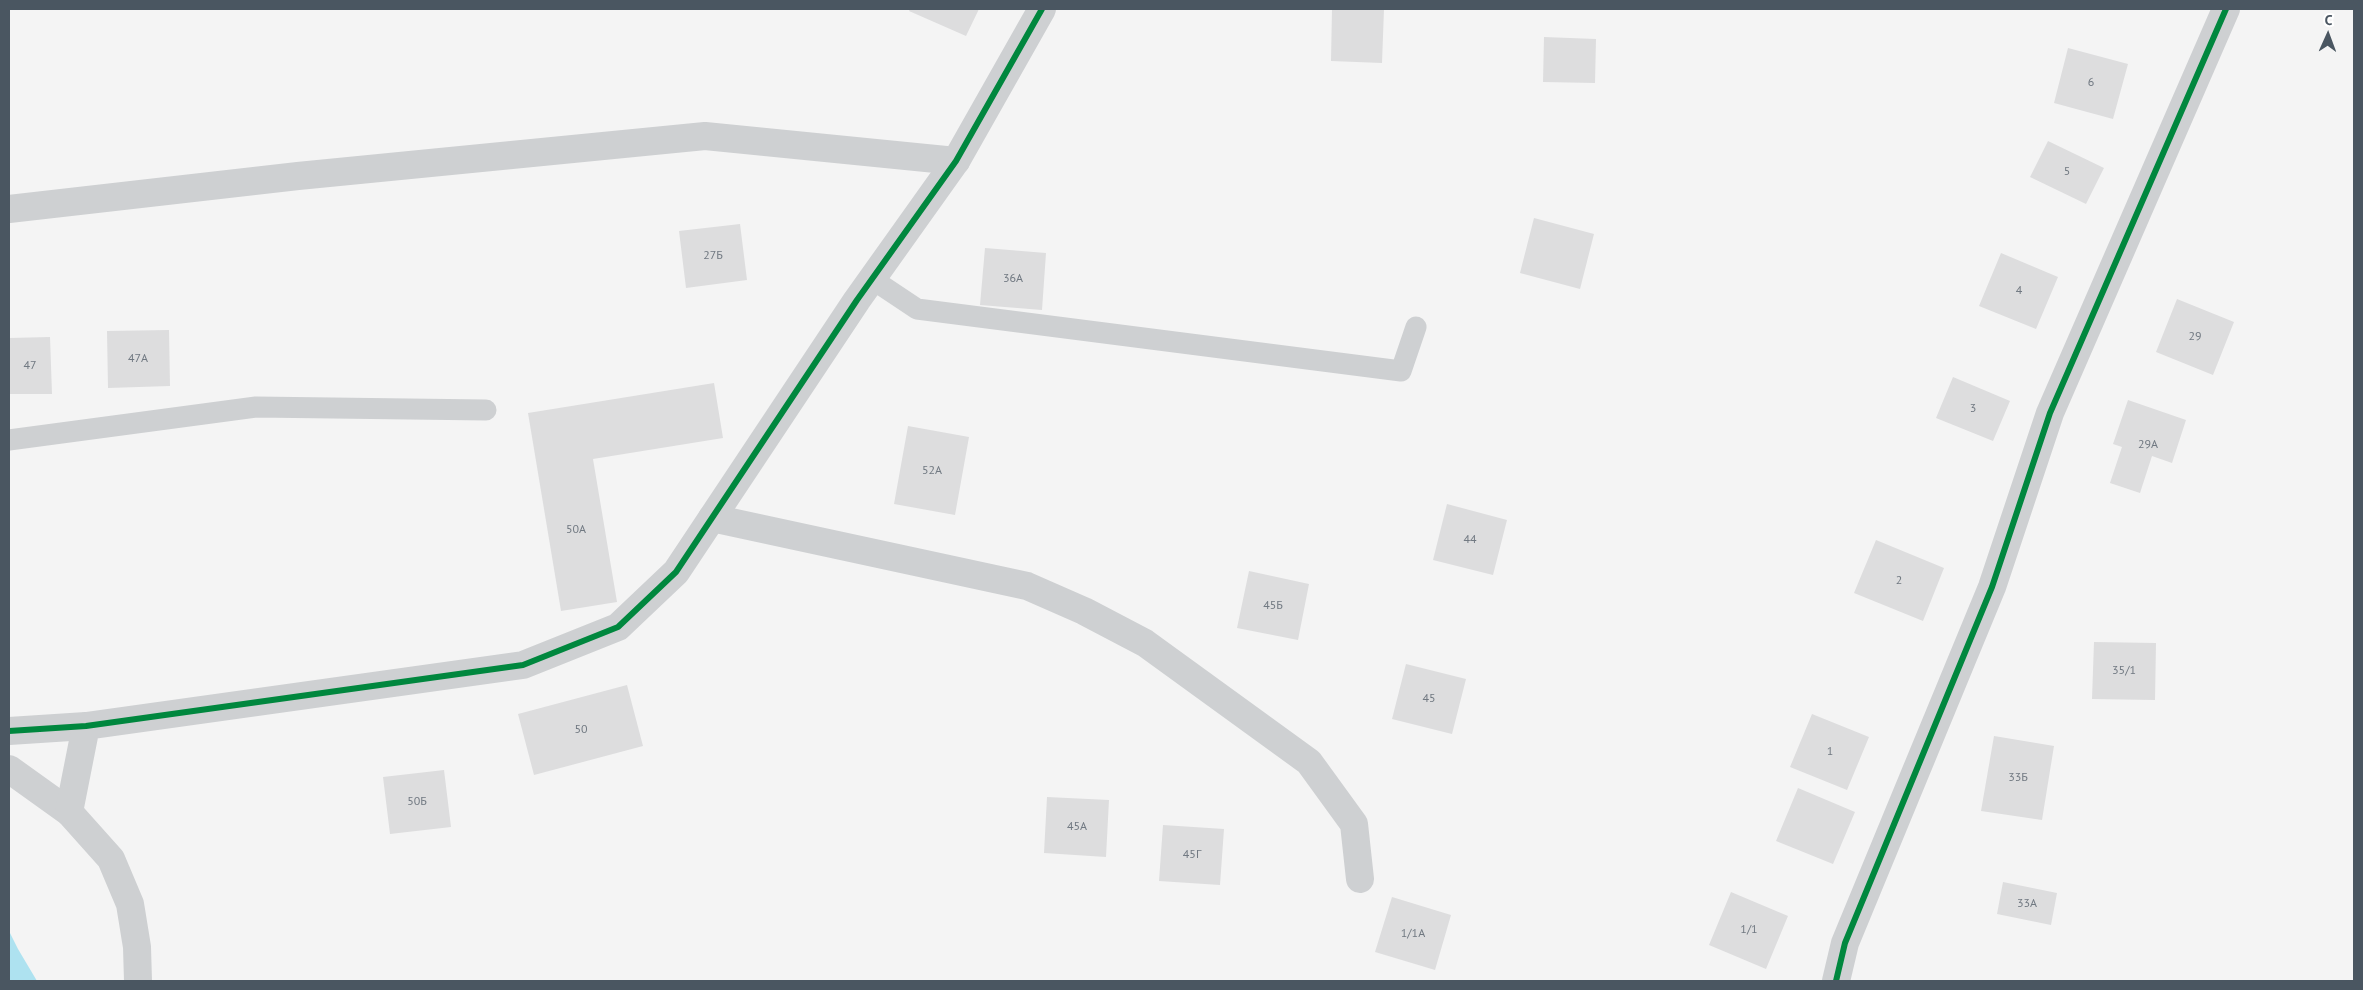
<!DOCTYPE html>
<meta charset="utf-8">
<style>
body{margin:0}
#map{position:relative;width:2363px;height:990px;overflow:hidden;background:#f4f4f4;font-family:"PT Sans",sans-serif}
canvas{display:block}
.frame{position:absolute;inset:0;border:10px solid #4a5661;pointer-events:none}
.north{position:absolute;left:2303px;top:10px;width:50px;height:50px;-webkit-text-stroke:4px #fff;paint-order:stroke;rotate:2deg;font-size:14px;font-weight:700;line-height:20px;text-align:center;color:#4a5661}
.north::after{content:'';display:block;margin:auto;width:18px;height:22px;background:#4a5661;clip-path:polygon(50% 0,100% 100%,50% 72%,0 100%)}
</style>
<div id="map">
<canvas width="2363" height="990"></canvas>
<div class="frame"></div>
<div class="north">С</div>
</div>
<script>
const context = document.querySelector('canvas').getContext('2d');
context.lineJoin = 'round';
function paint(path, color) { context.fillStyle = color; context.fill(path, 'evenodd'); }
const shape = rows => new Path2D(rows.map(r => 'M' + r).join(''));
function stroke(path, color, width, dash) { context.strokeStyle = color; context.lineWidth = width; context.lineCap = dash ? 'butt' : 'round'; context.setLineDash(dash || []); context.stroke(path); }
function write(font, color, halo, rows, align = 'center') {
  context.font = font + ' "PT Sans",sans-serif'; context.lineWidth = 4.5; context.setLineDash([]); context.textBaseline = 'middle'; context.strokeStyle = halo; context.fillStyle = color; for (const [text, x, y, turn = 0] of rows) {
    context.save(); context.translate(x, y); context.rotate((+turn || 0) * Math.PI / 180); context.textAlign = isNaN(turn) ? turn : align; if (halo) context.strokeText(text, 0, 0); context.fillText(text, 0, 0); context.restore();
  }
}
const water = shape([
 [9,931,18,949,37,981,9,981]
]);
const building = shape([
 [910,9,979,9,966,36,909,11],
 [1332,9,1384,9,1382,63,1331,61],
 [1544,37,1596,39,1595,83,1543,82],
 [2068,48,2128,64,2113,119,2054,103],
 [2048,141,2104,168,2086,204,2030,177],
 [1534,218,1594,234,1580,289,1520,273],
 [740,224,747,280,686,288,679,231],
 [985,248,1046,253,1042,310,980,305],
 [2001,253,2058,277,2036,329,1979,306],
 [2177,299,2234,322,2213,375,2156,352],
 [169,330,170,386,108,388,107,331],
 [50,337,52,394,9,394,9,338],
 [1953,377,2010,401,1993,441,1936,418],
 [714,383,723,438,593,459,617,602,561,611,528,413],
 [2128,400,2186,420,2172,463,2152,456,2140,493,2110,483,2122,447,2113,444],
 [908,426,969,437,955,515,894,504],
 [1447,504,1507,520,1493,575,1433,560],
 [1876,540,1944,568,1923,621,1854,593],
 [1249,571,1309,584,1298,640,1237,628],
 [2094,642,2156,643,2155,700,2092,699],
 [1406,664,1466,679,1452,734,1392,719],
 [627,685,643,746,534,775,518,714],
 [1812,714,1869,737,1847,790,1790,767],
 [1994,736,2054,746,2042,820,1981,811],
 [444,770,451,827,390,834,383,777],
 [1798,788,1855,812,1833,864,1776,841],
 [1047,797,1109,800,1106,857,1044,853],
 [1163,825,1224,829,1220,885,1159,881],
 [2003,882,2057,893,2051,925,1997,914],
 [1731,892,1788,916,1766,969,1709,945],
 [1392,897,1451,915,1435,970,1375,952]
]);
const service = shape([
 [872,279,917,309,1401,371,1416,327],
 [9,440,256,407,486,410]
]);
const minor = shape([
 [9,209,298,176,705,136,956,161],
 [712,518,1027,586,1084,611,1145,643,1309,762,1354,824,1360,879],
 [9,731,86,726],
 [9,769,69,812],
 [1836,981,1845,943,1992,587,2050,413,2226,9]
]);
const tertiary = shape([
 [138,981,137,947,130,904,111,859,69,812,86,726,523,665,618,627,676,572,857,300,956,161,1042,9]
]);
const cycleway = shape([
 [9,731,86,726,523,665,618,627,676,572,857,300,956,161,1042,9],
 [1836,981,1845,943,1992,587,2050,413,2226,9]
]);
const numberNames = [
 ["6",2091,83],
 ["5",2067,172],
 ["27Б",713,256],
 ["36А",1013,279],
 ["4",2019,291],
 ["29",2195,337],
 ["47А",138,359],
 ["47",30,366],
 ["3",1973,409],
 ["29А",2148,445],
 ["52А",932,471],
 ["50А",576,530],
 ["44",1470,540],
 ["2",1899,581],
 ["45Б",1273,606],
 ["35/1",2124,671],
 ["45",1429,699],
 ["50",581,730],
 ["1",1830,752],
 ["33Б",2018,778],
 ["50Б",417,802],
 ["45А",1077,827],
 ["45Г",1192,855],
 ["33А",2027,904],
 ["1/1",1749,930],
 ["1/1А",1413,934]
];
paint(water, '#aee2f0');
paint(building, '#ddddde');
stroke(service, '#ced0d2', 21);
stroke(minor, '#ced0d2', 28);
stroke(tertiary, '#ced0d2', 28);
stroke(cycleway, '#00873e', 6);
write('12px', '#707881', null, numberNames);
</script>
